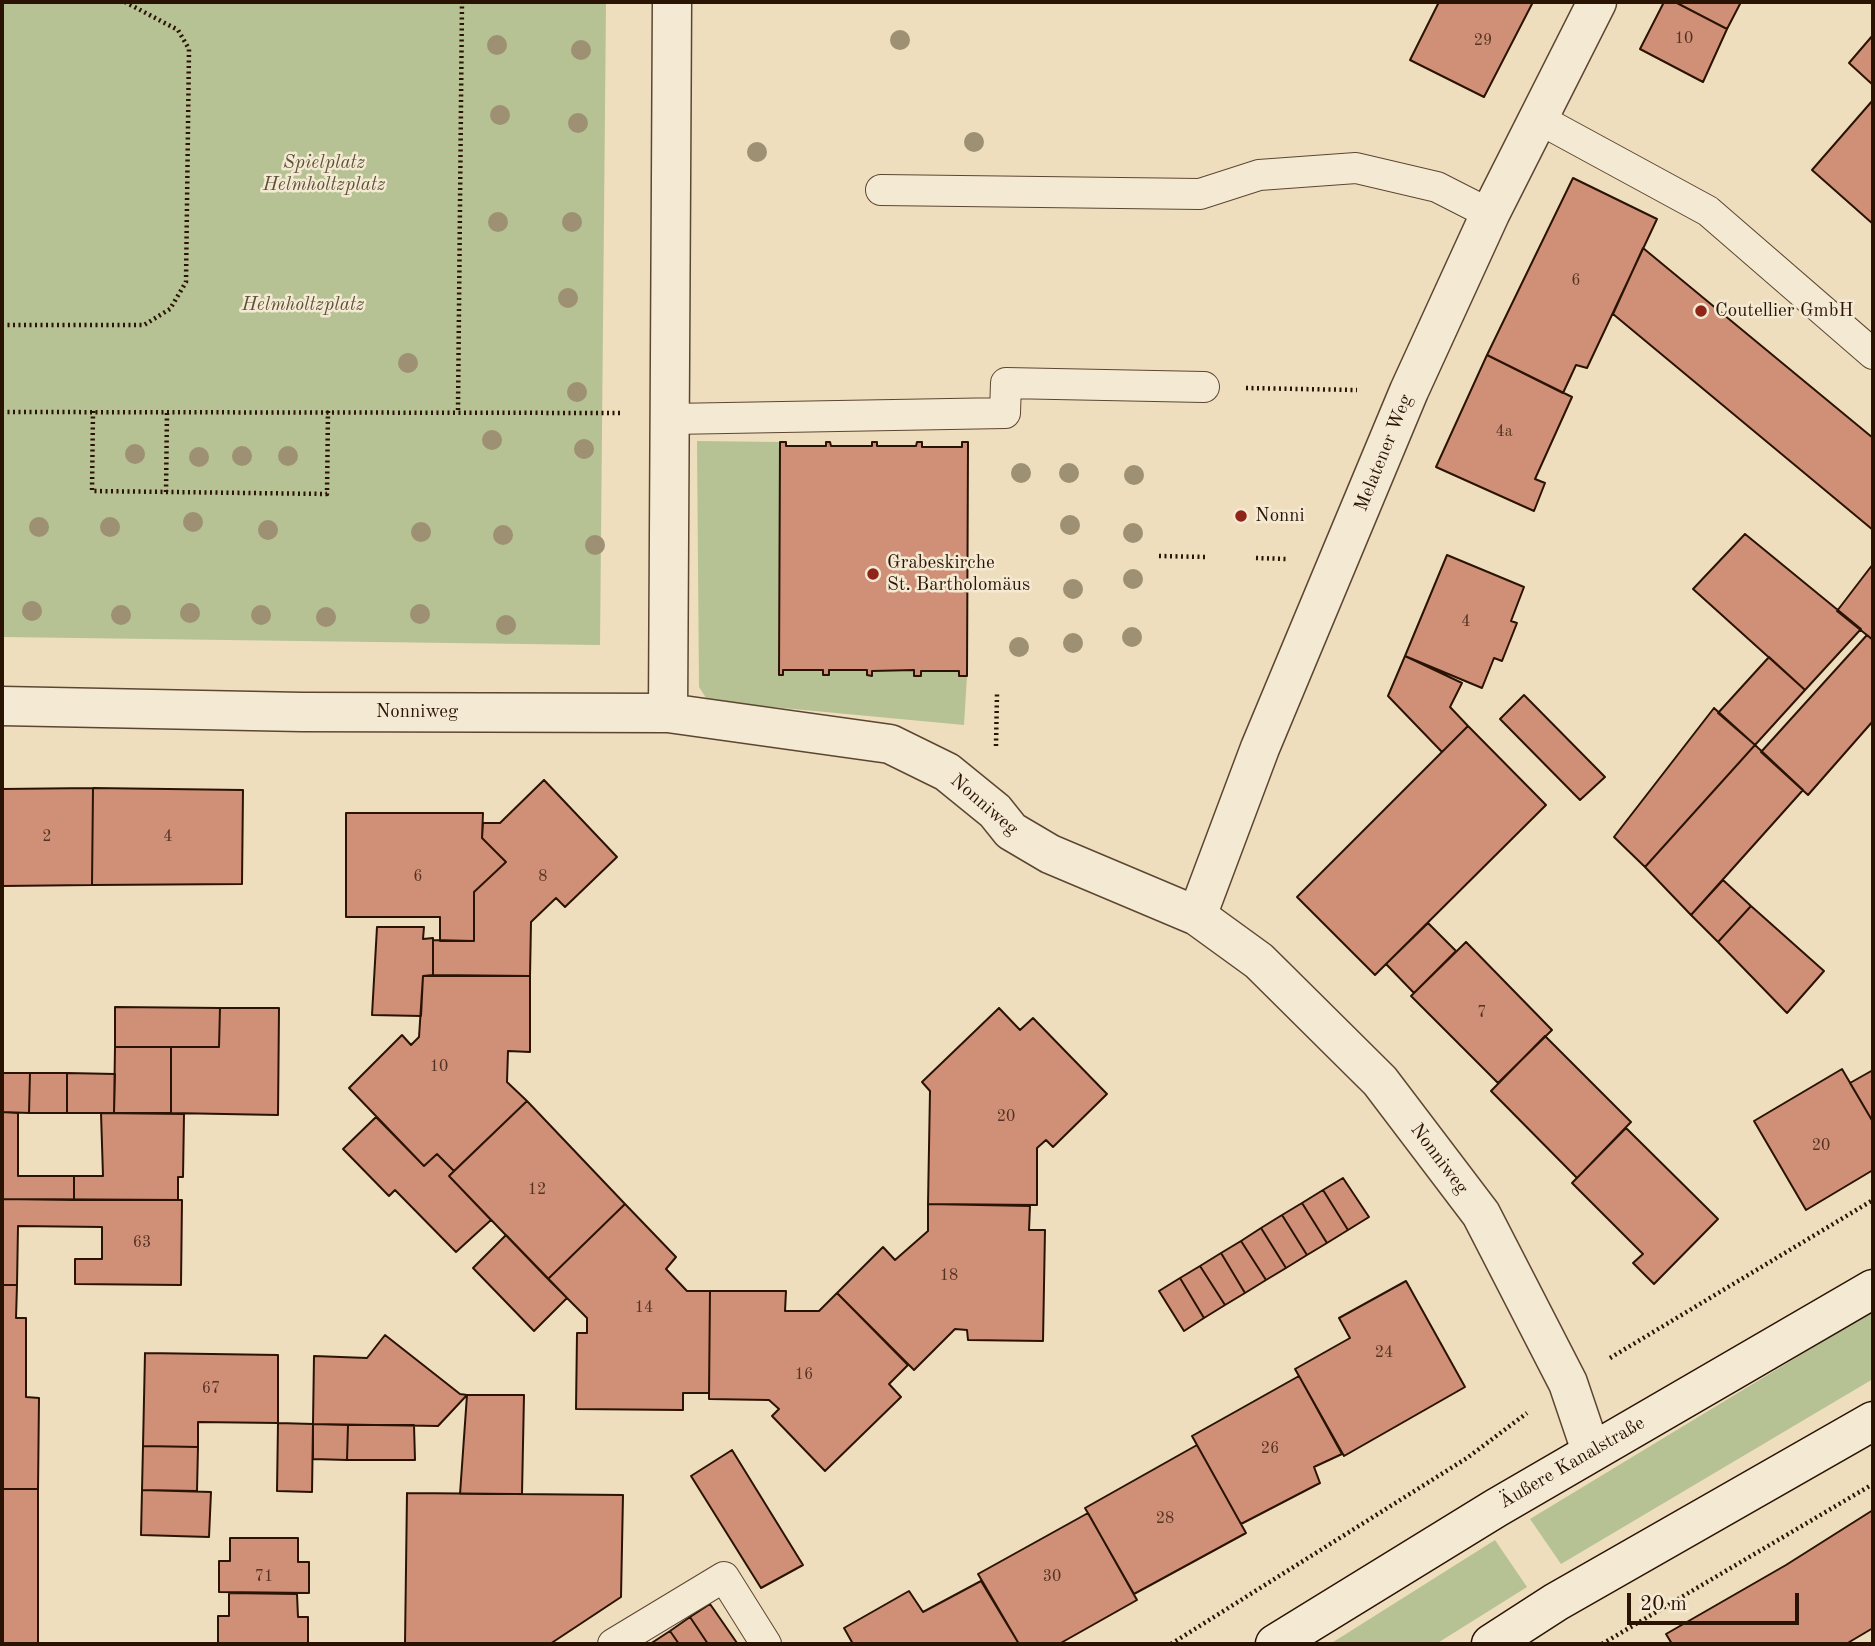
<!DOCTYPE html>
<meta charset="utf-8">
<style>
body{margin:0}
#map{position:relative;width:1875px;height:1646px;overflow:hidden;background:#eedebd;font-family:"Old Standard TT",serif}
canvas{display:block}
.frame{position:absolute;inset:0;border:4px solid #2b1304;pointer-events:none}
.scale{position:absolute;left:1627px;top:1593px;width:172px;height:32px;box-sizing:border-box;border:4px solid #2b1304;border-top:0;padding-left:9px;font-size:21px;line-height:24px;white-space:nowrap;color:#2b1304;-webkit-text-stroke:5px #f4ead4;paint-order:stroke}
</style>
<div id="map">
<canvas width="1875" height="1646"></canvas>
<div class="frame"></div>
<div class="scale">20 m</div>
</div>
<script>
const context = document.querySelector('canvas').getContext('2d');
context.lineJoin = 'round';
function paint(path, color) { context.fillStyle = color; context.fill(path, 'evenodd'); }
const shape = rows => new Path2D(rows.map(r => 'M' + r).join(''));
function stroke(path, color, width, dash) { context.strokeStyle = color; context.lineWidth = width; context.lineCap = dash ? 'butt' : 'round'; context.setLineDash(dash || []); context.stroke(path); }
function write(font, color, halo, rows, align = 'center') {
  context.font = font + ' "Old Standard TT",serif'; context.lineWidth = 5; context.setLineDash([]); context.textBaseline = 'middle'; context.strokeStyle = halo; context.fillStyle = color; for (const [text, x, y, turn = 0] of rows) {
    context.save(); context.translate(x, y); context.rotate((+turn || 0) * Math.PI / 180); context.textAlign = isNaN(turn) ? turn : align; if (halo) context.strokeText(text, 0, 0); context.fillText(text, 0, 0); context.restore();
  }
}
const green = shape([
 [2,2,606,2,600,645,2,637],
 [697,441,780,442,779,675,783,675,783,670,823,670,823,675,829,675,829,670,867,670,867,675,872,676,872,671,959,671,959,676,967,676,964,725,708,701,699,687],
 [1873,1311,1873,1379,1561,1564,1530,1519],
 [1495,1540,1527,1587,1436,1644,1330,1644]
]);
const building = shape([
 [1439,2,1533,2,1484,97,1410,60,1439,2],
 [1664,2,1675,2,1727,29,1703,82,1640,49,1664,2],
 [1675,2,1741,2,1727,29,1675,2],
 [1873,35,1873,85,1849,63,1873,35],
 [1873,100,1873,224,1812,170,1873,100],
 [1573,178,1657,219,1587,368,1576,365,1563,393,1487,355,1573,178],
 [1643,248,1873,438,1873,530,1613,314,1643,248],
 [1487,355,1572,397,1535,479,1545,483,1534,511,1436,467,1487,355],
 [780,442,786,442,786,446,826,446,826,442,830,442,831,446,872,446,872,442,877,442,877,446,916,446,917,442,922,442,922,447,962,447,962,442,968,442,967,676,959,676,959,671,921,671,921,676,914,676,914,670,872,671,872,676,867,675,867,670,829,670,829,675,823,675,823,670,783,670,783,675,779,675,780,442],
 [1745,534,1861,629,1805,690,1693,589,1745,534],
 [1447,555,1524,587,1511,621,1517,623,1502,661,1494,658,1482,688,1405,656,1447,555],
 [1873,564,1873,640,1837,611,1873,564],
 [1867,635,1873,640,1873,721,1808,795,1761,752,1867,635],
 [1405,656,1462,683,1450,707,1468,726,1442,752,1388,696,1405,656],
 [1769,657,1805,690,1755,745,1718,713,1769,657],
 [1524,695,1605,777,1580,800,1500,719,1524,695],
 [1714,708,1755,745,1645,867,1614,837,1714,708],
 [1468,726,1546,805,1375,975,1297,897,1468,726],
 [1755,745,1803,790,1691,915,1645,867,1755,745],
 [544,780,617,857,565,907,556,898,531,922,530,976,433,975,433,940,474,941,474,892,506,862,482,838,483,823,500,823,544,780],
 [93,788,243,790,242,884,92,885,93,788],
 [93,788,92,885,2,886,2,789,93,788],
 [346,813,483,813,482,838,506,862,474,892,474,941,440,941,440,917,346,917,346,813],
 [1723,880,1751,906,1718,942,1691,915,1723,880],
 [1751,906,1824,971,1787,1013,1718,942,1751,906],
 [1428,923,1456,951,1414,993,1386,964,1428,923],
 [377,927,424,927,423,939,433,938,433,975,423,976,421,1016,372,1015,377,927],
 [1466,942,1552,1030,1498,1083,1411,996,1466,942],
 [423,976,530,976,530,1052,508,1051,507,1082,527,1101,454,1171,437,1154,424,1166,349,1088,402,1035,411,1045,419,1037,423,976],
 [115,1007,220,1008,219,1047,115,1047,115,1007],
 [220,1008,279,1008,278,1115,171,1113,171,1047,219,1047,220,1008],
 [999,1008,1020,1030,1033,1018,1107,1094,1053,1147,1046,1140,1037,1148,1037,1205,928,1204,930,1091,922,1082,999,1008],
 [1545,1036,1631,1122,1577,1178,1491,1091,1545,1036],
 [115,1047,171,1047,171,1113,114,1113,115,1047],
 [2,1059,3,1073,30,1073,29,1113,2,1112,2,1059],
 [1842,1069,1873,1122,1873,1170,1806,1210,1754,1121,1842,1069],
 [1873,1070,1873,1122,1850,1083,1873,1070],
 [30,1073,67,1073,67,1113,29,1113,30,1073],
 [67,1073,115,1074,114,1113,67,1113,67,1073],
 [527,1101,625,1204,548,1279,449,1176,527,1101],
 [2,1112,18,1113,18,1176,74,1176,74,1200,2,1199,2,1112],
 [101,1113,184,1114,183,1177,178,1177,178,1200,74,1200,74,1176,103,1176,101,1113],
 [376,1117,424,1166,437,1154,454,1171,449,1176,491,1220,456,1252,395,1190,389,1196,343,1149,376,1117],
 [1626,1128,1718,1219,1654,1284,1633,1263,1643,1254,1572,1183,1626,1128],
 [1343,1178,1369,1217,1348,1230,1323,1190,1343,1178],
 [1323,1190,1348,1230,1327,1243,1302,1203,1323,1190],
 [2,1199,182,1200,181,1285,75,1284,75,1259,102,1259,102,1227,18,1226,17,1285,2,1285,2,1199],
 [1302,1203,1327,1243,1307,1255,1282,1215,1302,1203],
 [625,1204,676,1257,666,1269,687,1291,710,1291,709,1393,683,1393,683,1410,576,1409,577,1333,587,1333,587,1318,548,1279,625,1204],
 [928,1204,1030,1206,1029,1230,1045,1230,1043,1341,968,1340,967,1330,955,1329,914,1370,837,1293,883,1247,895,1260,928,1231,928,1204],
 [1282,1215,1307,1255,1286,1268,1261,1228,1282,1215],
 [1261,1228,1286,1268,1266,1280,1241,1241,1261,1228],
 [506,1235,567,1298,534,1331,473,1268,506,1235],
 [1241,1241,1266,1280,1245,1293,1221,1253,1241,1241],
 [1221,1253,1245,1293,1225,1305,1200,1266,1221,1253],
 [1200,1266,1225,1305,1204,1318,1180,1278,1200,1266],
 [1180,1278,1204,1318,1184,1331,1159,1291,1180,1278],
 [1406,1281,1465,1387,1344,1456,1295,1369,1350,1338,1339,1318,1406,1281],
 [2,1285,17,1285,16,1318,26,1318,26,1397,39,1398,38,1489,2,1489,2,1285],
 [710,1291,786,1291,785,1311,819,1311,837,1293,908,1365,889,1384,901,1397,825,1471,772,1416,779,1409,769,1400,709,1399,710,1291],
 [385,1335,460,1394,467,1395,438,1426,313,1424,314,1356,367,1358,385,1335],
 [145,1353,278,1355,278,1423,198,1422,198,1447,143,1446,145,1353],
 [1299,1376,1342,1454,1314,1467,1320,1483,1241,1524,1192,1436,1299,1376],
 [467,1395,524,1395,522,1494,460,1494,467,1395],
 [278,1423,313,1424,312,1492,277,1491,278,1423],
 [313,1424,348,1425,347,1460,313,1459,313,1424],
 [348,1425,414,1425,415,1460,347,1460,348,1425],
 [1197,1445,1246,1533,1134,1594,1085,1508,1197,1445],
 [143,1446,198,1447,197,1491,142,1490,143,1446],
 [732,1450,803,1565,761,1588,691,1476,732,1450],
 [2,1489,38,1489,38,1644,2,1644,2,1489],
 [142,1490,211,1492,209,1537,141,1535,142,1490],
 [407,1493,623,1495,621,1597,550,1644,405,1644,407,1493],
 [1873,1510,1873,1628,1846,1644,1672,1644,1666,1634,1786,1565,1873,1510],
 [1088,1513,1137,1600,1059,1644,1019,1644,978,1574,1088,1513],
 [230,1538,298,1538,298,1562,309,1562,309,1593,219,1592,219,1561,230,1561,230,1538],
 [981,1581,1019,1644,853,1644,844,1628,909,1591,923,1612,981,1581],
 [229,1593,297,1594,298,1617,308,1617,308,1644,218,1644,218,1616,229,1616,229,1593],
 [710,1604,737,1643,736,1644,708,1644,690,1617,710,1604],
 [690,1617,708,1644,679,1644,670,1631,690,1617],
 [670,1631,679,1644,650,1644,670,1631]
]);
const path = shape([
 [2,325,144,325,170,309,186,282,189,49,178,30,125,2],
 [1246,388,1357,390],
 [458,410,462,2],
 [93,411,92,491,327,494,328,411],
 [2,412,622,413],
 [166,492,167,411],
 [1159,556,1206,557],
 [1256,558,1287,559],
 [996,746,997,694],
 [1610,1358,1873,1200],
 [1171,1644,1467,1458,1527,1413],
 [1602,1644,1873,1484]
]);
const lane = shape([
 [1537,118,1708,211,1873,354],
 [881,190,1200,194,1259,175,1356,168,1437,187,1490,214],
 [671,419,1005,413,1006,383,1204,387],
 [613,1644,724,1577,766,1644]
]);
const street = shape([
 [2,706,302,712,668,713,890,744,947,772,995,811,1011,831,1050,854,1197,916,1259,961,1380,1081,1481,1214,1568,1383,1591,1451],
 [668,713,672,2],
 [1197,916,1260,748,1409,391,1490,214,1597,2]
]);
const secondary = shape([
 [1275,1644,1496,1508,1873,1289],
 [1491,1644,1556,1602,1873,1421]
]);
const trees = [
 [900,40],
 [497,45],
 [581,50],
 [500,115],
 [578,123],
 [974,142],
 [757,152],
 [498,222],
 [572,222],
 [568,298],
 [408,363],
 [577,392],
 [492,440],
 [584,449],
 [135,454],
 [242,456],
 [288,456],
 [199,457],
 [1021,473],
 [1069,473],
 [1134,475],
 [193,522],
 [1070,525],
 [39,527],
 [110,527],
 [268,530],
 [421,532],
 [1133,533],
 [503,535],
 [595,545],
 [1133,579],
 [1073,589],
 [32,611],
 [190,613],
 [420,614],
 [121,615],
 [261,615],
 [326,617],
 [506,625],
 [1132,637],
 [1073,643],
 [1019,647]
];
const markers = [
 [1701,311,7,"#8f2418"],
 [1241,516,7,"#8f2418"],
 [873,574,7,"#8f2418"]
];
const numberNames = [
 ["10",1684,39],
 ["29",1483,41],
 ["6",1576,281],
 ["4a",1504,432],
 ["4",1466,622],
 ["2",47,837],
 ["4",168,837],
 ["6",418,877],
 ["8",543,877],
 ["7",1482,1013],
 ["10",439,1067],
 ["20",1006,1117],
 ["20",1821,1146],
 ["12",537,1190],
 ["63",142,1243],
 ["18",949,1276],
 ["14",644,1308],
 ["24",1384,1353],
 ["16",804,1375],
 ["67",211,1389],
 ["26",1270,1449],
 ["28",1165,1519],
 ["71",264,1577],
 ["30",1052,1577]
];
const parkNames = [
 ["Spielplatz",324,163],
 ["Helmholtzplatz",324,185],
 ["Helmholtzplatz",303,305]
];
const poiNames = [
 ["Coutellier GmbH",1715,311],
 ["Nonni",1255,516],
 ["Grabeskirche",887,563],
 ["St. Bartholomäus",887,585]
];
const streetNames = [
 ["Melatener Weg",1384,453,-68],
 ["Nonniweg",417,712],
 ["Nonniweg",984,805,41],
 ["Nonniweg",1439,1159,53],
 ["Äußere Kanalstraße",1572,1463,-30]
];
paint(green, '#b6c293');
paint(building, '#cf9077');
stroke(building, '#2b1304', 2);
stroke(lane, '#5c4632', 32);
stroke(street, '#5c4632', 41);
stroke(secondary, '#2b1304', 41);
stroke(path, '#2b1304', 4.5, [2, 3.5]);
stroke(lane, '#f4ead4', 30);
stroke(street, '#f4ead4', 38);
stroke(secondary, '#f4ead4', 38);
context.fillStyle = '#9e9073';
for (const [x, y] of trees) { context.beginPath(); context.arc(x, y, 10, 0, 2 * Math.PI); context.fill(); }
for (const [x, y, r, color] of markers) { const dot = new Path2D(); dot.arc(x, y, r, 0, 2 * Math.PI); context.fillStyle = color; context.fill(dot); stroke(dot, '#f4ead4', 2.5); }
write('16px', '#543221', null, numberNames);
write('italic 19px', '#5c5036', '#f4ead4', parkNames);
write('19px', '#2b1304', '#f4ead4', poiNames, 'left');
write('19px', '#2b1304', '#f4ead4', streetNames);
</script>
